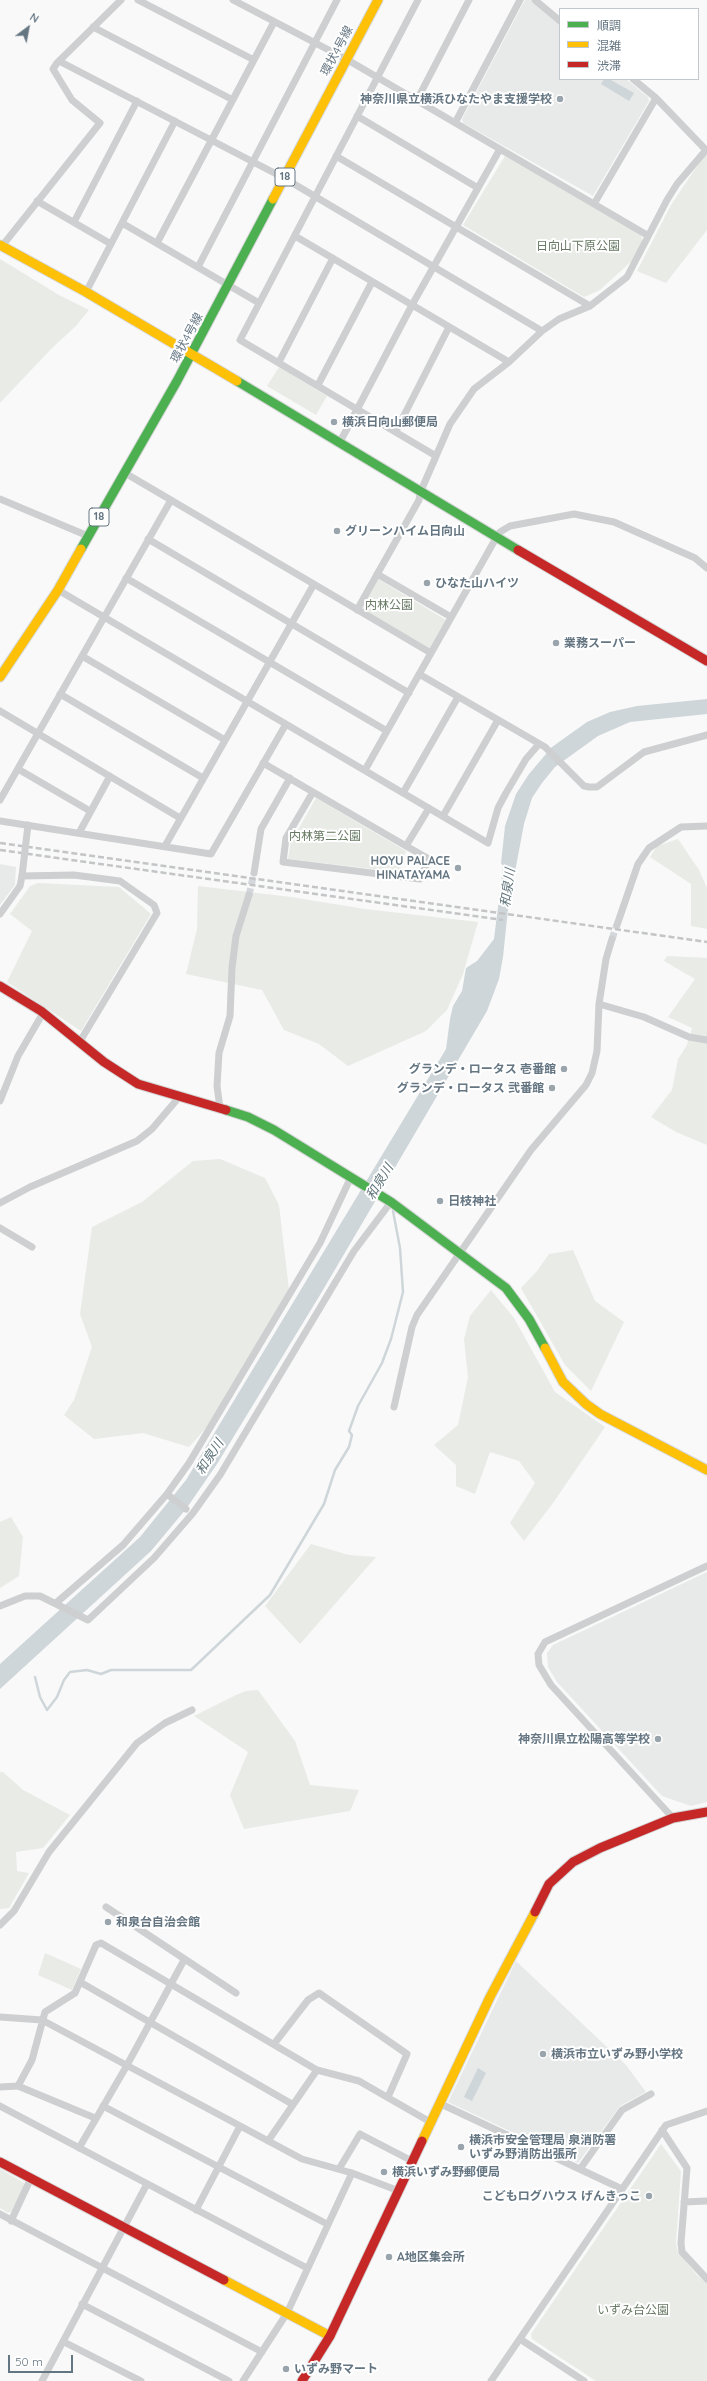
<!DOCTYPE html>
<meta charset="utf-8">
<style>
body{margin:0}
#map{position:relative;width:707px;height:2381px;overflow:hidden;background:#f9f9f9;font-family:Quicksand,"Noto Sans JP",sans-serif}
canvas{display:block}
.legend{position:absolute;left:559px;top:8px;width:140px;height:72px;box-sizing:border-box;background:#fff;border:1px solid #c1c8cd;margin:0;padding:5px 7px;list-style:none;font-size:12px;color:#657683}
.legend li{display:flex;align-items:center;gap:8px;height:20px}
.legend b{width:20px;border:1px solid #c1c8cd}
.north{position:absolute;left:8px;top:8px;width:40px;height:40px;-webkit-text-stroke:3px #fff;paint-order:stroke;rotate:32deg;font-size:11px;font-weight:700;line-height:16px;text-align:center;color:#657683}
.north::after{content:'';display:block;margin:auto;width:14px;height:18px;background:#657683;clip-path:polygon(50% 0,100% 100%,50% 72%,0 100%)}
.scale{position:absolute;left:8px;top:2355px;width:65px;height:18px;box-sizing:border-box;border:2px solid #657683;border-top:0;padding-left:5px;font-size:12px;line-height:14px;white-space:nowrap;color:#657683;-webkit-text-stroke:3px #fff;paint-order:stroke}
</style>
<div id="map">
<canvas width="707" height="2381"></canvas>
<ul class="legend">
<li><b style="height:5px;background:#4caf50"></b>順調</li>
<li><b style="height:5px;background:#ffc107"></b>混雑</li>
<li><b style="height:5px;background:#c62828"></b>渋滞</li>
</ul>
<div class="north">N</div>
<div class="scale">50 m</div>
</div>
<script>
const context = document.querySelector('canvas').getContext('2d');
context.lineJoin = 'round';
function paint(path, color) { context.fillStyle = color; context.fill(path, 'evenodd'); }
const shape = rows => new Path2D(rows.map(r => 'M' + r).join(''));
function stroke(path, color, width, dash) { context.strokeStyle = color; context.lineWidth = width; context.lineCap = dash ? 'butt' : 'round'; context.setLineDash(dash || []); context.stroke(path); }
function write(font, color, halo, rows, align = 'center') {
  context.font = font + ' Quicksand,"Noto Sans JP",sans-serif'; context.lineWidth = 4; context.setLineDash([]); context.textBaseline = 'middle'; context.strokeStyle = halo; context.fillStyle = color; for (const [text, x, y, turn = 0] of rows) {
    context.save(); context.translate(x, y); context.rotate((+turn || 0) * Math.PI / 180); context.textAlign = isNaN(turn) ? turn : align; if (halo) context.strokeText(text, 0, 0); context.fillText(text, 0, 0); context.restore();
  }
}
const built = shape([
 [525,0,530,0,560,26,560,79,626,79,648,97,649,101,593,196,463,123,462,119],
 [0,864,16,867,15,885,0,905],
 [707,1572,707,1802,691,1806,662,1796,557,1682,548,1667,547,1653,553,1645],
 [516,1961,626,2065,646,2092,620,2106,578,2163,448,2102]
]);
const green = shape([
 [707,151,707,230,666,283,637,271,671,205],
 [505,156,641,235,643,244,635,258,600,290,584,297,463,225],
 [0,259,59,295,89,310,76,326,52,348,0,403],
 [279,367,327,396,316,415,267,386],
 [378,579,446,620,430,648,361,609],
 [316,798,406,851,399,872,288,859,291,842],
 [678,839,699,870,707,888,707,929,691,926,691,884,650,857,657,846],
 [38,883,119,887,151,914,81,1031,7,982,32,931,10,914,30,886],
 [198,886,291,897,365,909,478,922,463,974,447,1010,426,1031,348,1066,319,1044,284,1030,262,990,186,974,197,929],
 [667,956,707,958,707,1145,676,1132,651,1117,672,1090,678,1059,687,1045,692,1028,668,1017,695,979,664,961],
 [220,1159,265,1178,279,1205,289,1290,224,1408,189,1447,143,1433,94,1439,64,1415,74,1400,92,1347,80,1314,92,1227,142,1202,193,1161],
 [573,1250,595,1301,624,1322,591,1391,565,1365,521,1288,537,1271,549,1254],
 [491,1290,514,1318,555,1392,605,1427,553,1503,524,1541,510,1523,535,1483,519,1461,490,1452,475,1494,456,1486,456,1465,434,1445,458,1425,468,1377,464,1339,470,1316],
 [11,1517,23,1537,19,1576,0,1588,0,1522],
 [311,1544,349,1555,376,1557,300,1644,265,1606],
 [258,1690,295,1741,310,1785,359,1790,350,1811,244,1829,230,1795,248,1752,194,1716,236,1695,246,1691],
 [0,1772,3,1772,23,1790,70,1815,43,1848,16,1852,17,1871,29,1873,9,1908,0,1909],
 [45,1953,81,1969,72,1990,38,1975],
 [661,2144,681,2171,676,2243,678,2252,697,2275,707,2283,707,2381,596,2381,532,2339,531,2334],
 [0,2169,24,2183,25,2186,12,2211,8,2213,0,2208]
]);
const water = shape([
 [604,79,609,79,634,93,629,101,601,84],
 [707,699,707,714,630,722,598,736,555,767,542,783,532,798,524,824,508,909,503,957,499,979,487,1011,320,1295,217,1464,186,1509,151,1551,0,1689,0,1664,140,1537,186,1480,446,1049,450,1019,453,1006,462,991,466,968,477,961,494,939,503,866,501,863,505,826,516,794,529,774,552,747,587,722,610,712,637,706],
 [478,2068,486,2073,472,2101,464,2097]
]);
const stream = shape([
 [35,1677,40,1697,47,1710,57,1697,64,1680,70,1672,87,1670,101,1674,111,1670,191,1670,270,1595,324,1504,335,1470,349,1447,352,1435,349,1431,358,1406,382,1363,391,1339,403,1292,400,1248,393,1211]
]);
const streetTunnel = shape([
 [249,895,254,873],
 [612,939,617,925]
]);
const street = shape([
 [138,0,254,60],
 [233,0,346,59,647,235],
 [418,0,240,340,436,456],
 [535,0,560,21],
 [93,27,233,100],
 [59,61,284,178,542,331],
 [417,100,469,0],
 [357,116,478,188],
 [455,123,520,0],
 [336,156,590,306],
 [37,201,111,244],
 [594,204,656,98],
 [74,222,137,101],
 [122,223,259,303],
 [295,236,509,362],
 [157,243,274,22],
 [2,246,100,123,72,100,53,69,57,63,121,0],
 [198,267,337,0],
 [86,292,175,121],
 [279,362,333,258],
 [318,385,372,282],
 [396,431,449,327],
 [340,442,412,305,500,149],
 [125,473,431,653],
 [0,499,88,536],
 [148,539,409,693],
 [377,574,451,617],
 [126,578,387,731],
 [58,590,488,843,498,808,506,793,526,759,539,744],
 [357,610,419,500,420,493,450,424,474,389,509,362,542,331,559,319,590,306,627,277,667,200,677,184,706,150,656,98,633,79],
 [82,656,225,740],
 [419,674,545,747,584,786,589,787,597,787,644,752,707,735],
 [60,694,203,778],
 [0,711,180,818],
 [263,763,406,846,429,808],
 [18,769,90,811],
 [365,770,496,538,500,532,510,526,574,514,614,522,695,558,707,568],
 [313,792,286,838,283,862,420,879,429,859,406,846],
 [403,793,458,697],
 [0,800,171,500],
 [443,816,498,720],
 [0,821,211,854,286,724],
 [79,833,110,776],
 [165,846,314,584],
 [254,873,261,829,290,778],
 [0,914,20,886,22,876,74,875,120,881,154,905,157,913,79,1043],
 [617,925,638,864,649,848,681,827,707,826],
 [599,1004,644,1017,689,1037,707,1040],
 [0,1101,18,1056,43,1013],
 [220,1108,217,1086,219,1053,230,1016,232,968,236,936,249,895],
 [0,1203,30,1187,137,1141,152,1129,180,1096],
 [0,1228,32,1247],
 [394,1407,412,1327,417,1315,531,1150,586,1085,592,1073,597,1051,599,1004,606,959,612,939],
 [167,1494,186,1509],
 [56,1603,123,1545,167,1494,189,1463,320,1243,351,1177],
 [0,1606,25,1596,40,1596,88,1620,154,1558,193,1513,220,1475,354,1251,391,1202],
 [673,1818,551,1685,539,1665,538,1654,545,1642,707,1566],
 [106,1907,236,1993],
 [0,1925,14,1911,49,1852,137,1743,165,1723,192,1710],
 [80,1982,292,2104],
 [0,2017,42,2020,302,2159,352,2173,399,2191],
 [274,2044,308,2000,319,1993,407,2054,388,2097],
 [18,2086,95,2118],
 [0,2087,18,2086,32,2060,45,2012,75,1993,96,1945,101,1943,317,2070,359,2081,432,2123],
 [441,2104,622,2189],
 [0,2106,307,2268],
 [103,2106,327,2224],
 [662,2130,687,2168,681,2243,682,2252,707,2279],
 [268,2141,317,2070],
 [79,2148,126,2067,184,1960],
 [339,2169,360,2134,414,2162],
 [580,2169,622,2110,651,2094],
 [684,2202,707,2201],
 [196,2210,240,2126],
 [0,2214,262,2352],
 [11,2221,31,2178],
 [82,2304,229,2381],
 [520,2339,584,2381],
 [64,2342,141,2381],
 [42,2381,147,2184],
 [243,2381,287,2313,352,2173],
 [491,2381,666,2125,707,2111]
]);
const fast = shape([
 [237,381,518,550],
 [81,549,177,381,273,199],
 [226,1110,248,1117,274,1130,391,1202,506,1288,529,1319,545,1348]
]);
const slow = shape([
 [273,199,378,0],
 [0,245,86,292,237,381],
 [0,677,58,590,81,549],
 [545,1348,563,1382,586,1404,600,1414,707,1470],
 [422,2141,490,1997,535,1912],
 [224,2280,330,2336]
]);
const jam = shape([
 [518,550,707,661],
 [0,986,41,1011,104,1062,138,1084,226,1110],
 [535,1912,549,1884,573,1862,600,1848,673,1818,707,1812],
 [0,2162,224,2280],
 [302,2381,330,2336,422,2141]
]);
const rail = shape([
 [0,843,707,942],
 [0,850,503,920]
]);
const streetBridge = shape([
 [22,876,28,825]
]);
const markers = [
 [560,99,4,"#99a4ac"],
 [334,422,4,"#99a4ac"],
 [337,531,4,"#99a4ac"],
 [427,583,4,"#99a4ac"],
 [556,643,4,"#99a4ac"],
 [458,868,4,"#99a4ac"],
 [564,1069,4,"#99a4ac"],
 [552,1088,4,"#99a4ac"],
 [440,1201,4,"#99a4ac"],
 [658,1739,4,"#99a4ac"],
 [108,1922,4,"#99a4ac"],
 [543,2054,4,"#99a4ac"],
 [461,2147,4,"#99a4ac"],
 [384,2172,4,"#99a4ac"],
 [649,2196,4,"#99a4ac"],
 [389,2257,4,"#99a4ac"],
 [286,2369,4,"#99a4ac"]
];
const shields = [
 [285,177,20],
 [99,517,20]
];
const shieldNames = [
 ["18",285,177],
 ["18",99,517]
];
const streetNames = [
 ["環状4号線",337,51,-62],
 ["環状4号線",187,338,-62]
];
const poiNames = [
 ["神奈川県立横浜ひなたやま支援学校",552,99,"right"],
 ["横浜日向山郵便局",342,422],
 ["グリーンハイム日向山",345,531],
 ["ひなた山ハイツ",435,583],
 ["業務スーパー",564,643],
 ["HOYU PALACE",450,861,"right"],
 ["HINATAYAMA",450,875,"right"],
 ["グランデ・ロータス 壱番館",556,1069,"right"],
 ["グランデ・ロータス 弐番館",544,1088,"right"],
 ["日枝神社",448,1201],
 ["神奈川県立松陽高等学校",650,1739,"right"],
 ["和泉台自治会館",116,1922],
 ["横浜市立いずみ野小学校",551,2054],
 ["横浜市安全管理局 泉消防署",469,2140],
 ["いずみ野消防出張所",469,2154],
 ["横浜いずみ野郵便局",392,2172],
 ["こどもログハウス げんきっこ",641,2196,"right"],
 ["A地区集会所",397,2257],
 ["いずみ野マート",294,2369]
];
const parkNames = [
 ["日向山下原公園",578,246],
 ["内林公園",389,605],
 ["内林第二公園",325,836],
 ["いずみ台公園",633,2310]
];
const waterNames = [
 ["和泉川",508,888,-82],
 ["和泉川",380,1182,-59],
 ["和泉川",210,1457,-57]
];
paint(built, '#e8e9e9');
paint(green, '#e8ebe6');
paint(water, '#ced6d9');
stroke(stream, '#ced6d9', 2.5);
stroke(streetTunnel, '#d4d8dc', 7, [7, 3.5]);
stroke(fast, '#d5d6d7', 11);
stroke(slow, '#d5d6d7', 11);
stroke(jam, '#d5d6d7', 11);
stroke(street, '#cecfd0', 7);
stroke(fast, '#4caf50', 9);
stroke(slow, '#ffc107', 9);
stroke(jam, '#c62828', 9);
stroke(rail, '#c3c5c6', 2.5, [6, 3]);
stroke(streetBridge, '#cecfd0', 7);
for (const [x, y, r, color] of markers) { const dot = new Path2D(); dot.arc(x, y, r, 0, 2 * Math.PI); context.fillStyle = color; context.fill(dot); stroke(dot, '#fff', 1.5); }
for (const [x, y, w] of shields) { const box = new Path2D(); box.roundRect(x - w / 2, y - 9, w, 18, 3); context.fillStyle = '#fff'; context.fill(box); stroke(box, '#657683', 1); }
write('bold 11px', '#657683', null, shieldNames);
write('12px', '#657683', '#fff', streetNames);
write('bold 12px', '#657683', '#fff', poiNames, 'left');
write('12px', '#687a64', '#fff', parkNames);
write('italic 13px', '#60757c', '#fff', waterNames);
</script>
